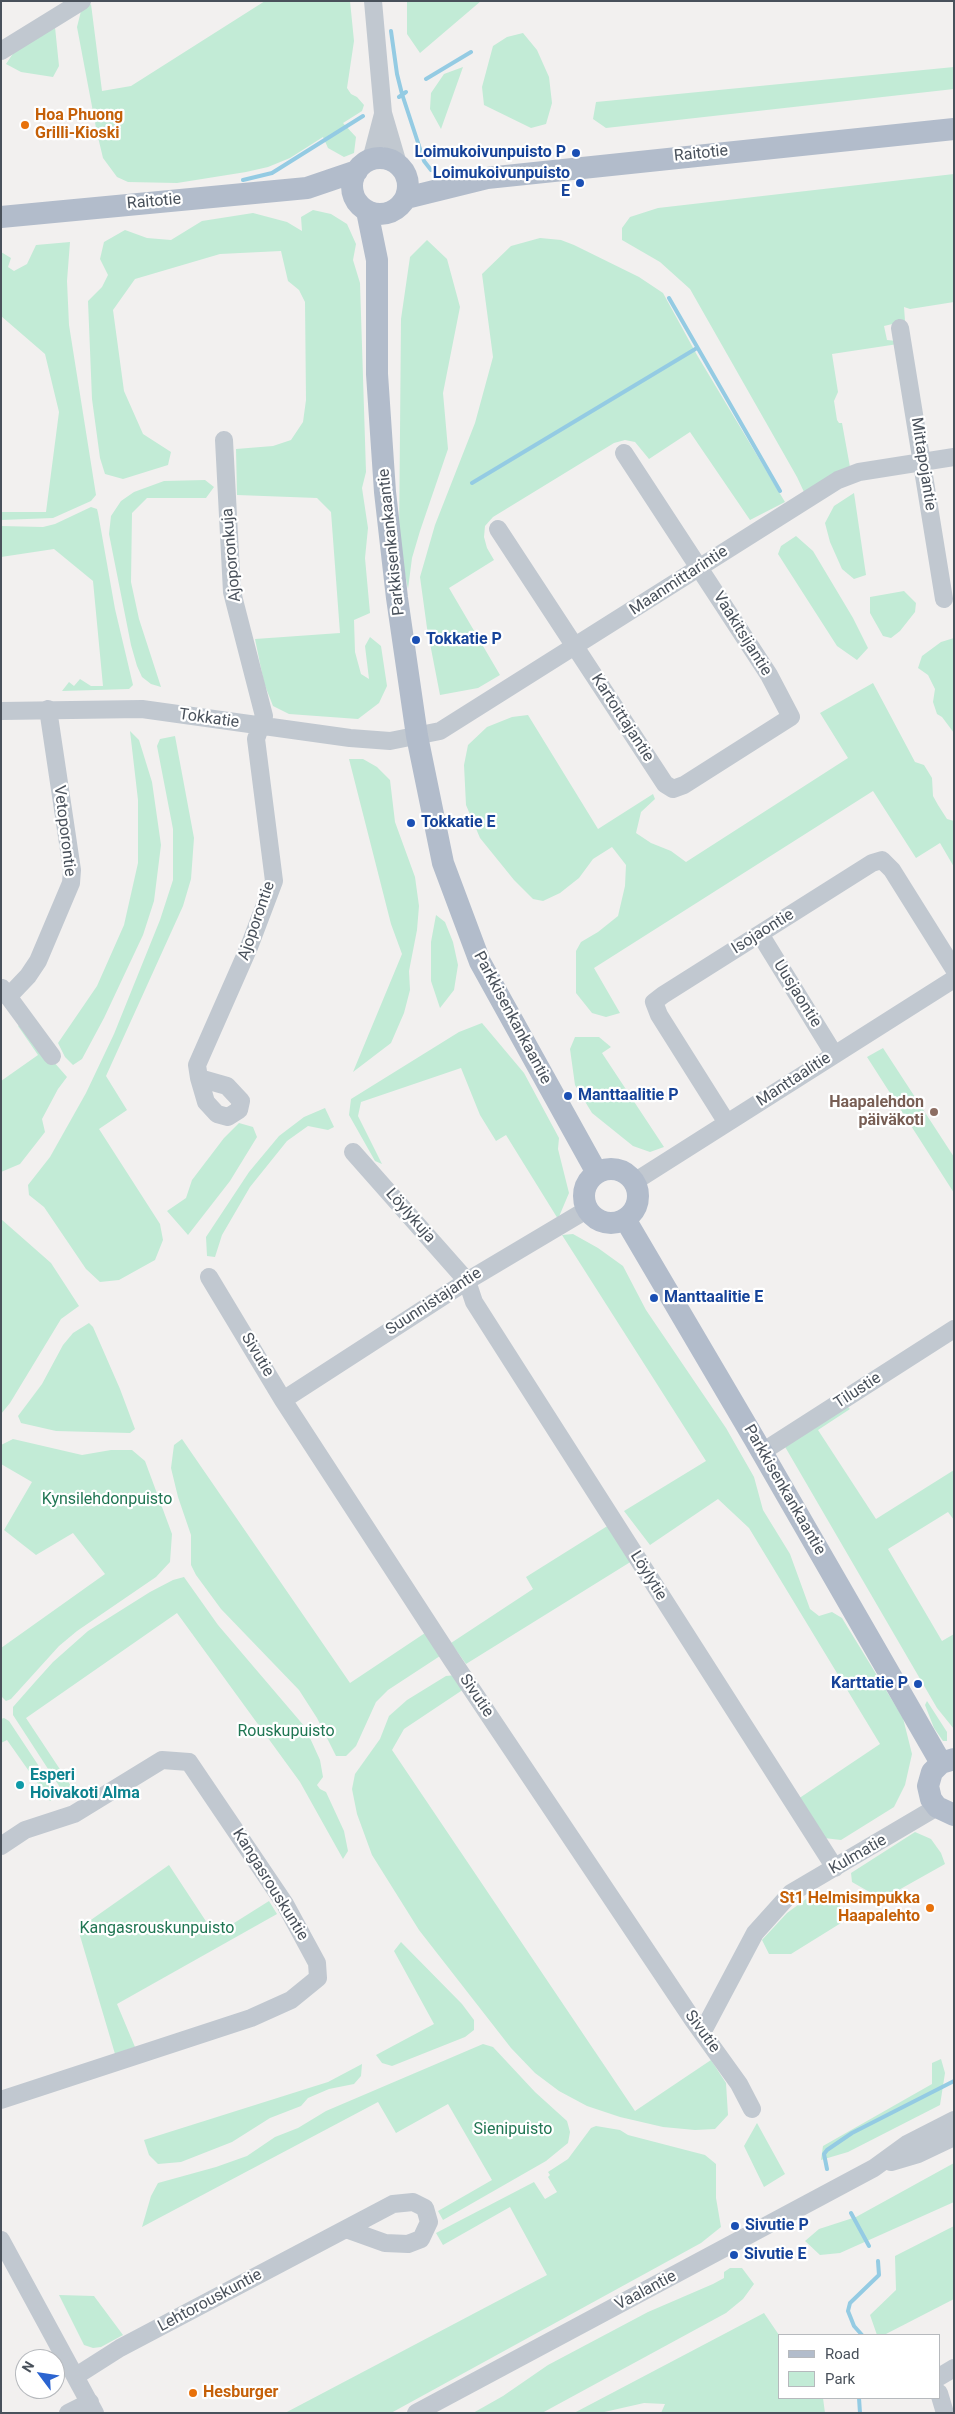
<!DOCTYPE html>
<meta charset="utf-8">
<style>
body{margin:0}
#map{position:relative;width:955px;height:2414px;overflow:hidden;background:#f2f0ef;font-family:Roboto,sans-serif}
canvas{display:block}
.frame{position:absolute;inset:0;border:2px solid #49515b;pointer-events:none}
.legend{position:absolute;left:778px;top:2334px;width:162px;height:65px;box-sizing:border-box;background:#fff;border:1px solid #b6b9bd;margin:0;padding:6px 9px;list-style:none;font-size:15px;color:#49515b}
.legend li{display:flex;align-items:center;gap:10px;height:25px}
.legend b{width:25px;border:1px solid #b6b9bd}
.north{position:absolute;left:15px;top:2349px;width:50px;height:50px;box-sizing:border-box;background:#fff;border:1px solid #b6b9bd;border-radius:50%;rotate:301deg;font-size:14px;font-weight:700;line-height:20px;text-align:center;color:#49515b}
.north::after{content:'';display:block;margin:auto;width:18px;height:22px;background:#2b64d0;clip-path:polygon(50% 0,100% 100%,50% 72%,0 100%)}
</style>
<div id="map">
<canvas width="955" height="2414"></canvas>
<div class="frame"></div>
<ul class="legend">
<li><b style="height:6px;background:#b2bccb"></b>Road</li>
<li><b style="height:14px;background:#c2ebd6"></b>Park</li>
</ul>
<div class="north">N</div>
</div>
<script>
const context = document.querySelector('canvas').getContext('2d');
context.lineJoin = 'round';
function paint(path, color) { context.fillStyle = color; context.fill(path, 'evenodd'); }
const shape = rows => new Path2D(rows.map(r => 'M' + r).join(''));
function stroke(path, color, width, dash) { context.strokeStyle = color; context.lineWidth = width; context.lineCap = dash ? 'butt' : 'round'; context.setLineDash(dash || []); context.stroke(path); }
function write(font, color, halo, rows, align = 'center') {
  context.font = font + ' Roboto,sans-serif'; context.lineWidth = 4.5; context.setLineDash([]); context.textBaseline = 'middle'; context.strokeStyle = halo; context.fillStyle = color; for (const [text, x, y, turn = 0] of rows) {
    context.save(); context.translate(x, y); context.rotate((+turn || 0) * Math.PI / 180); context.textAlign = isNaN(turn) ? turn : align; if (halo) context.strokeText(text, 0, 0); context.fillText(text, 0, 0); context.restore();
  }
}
const green = shape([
 [265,1,350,1,354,41,347,88,351,94,357,97,364,105,362,111,343,123,356,137,354,153,344,157,328,148,323,137,290,158,268,167,246,172,177,183,128,182,117,177,103,158,97,133,77,27,81,11,91,4,102,91,131,86],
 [407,1,481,1,420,53,407,34],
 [55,27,59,66,53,77,21,72,6,64,14,52],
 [523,33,537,50,549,77,552,103,546,124,531,128,484,105,482,87,493,46,507,37],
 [463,67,441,129,430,109,431,93,444,74],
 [954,67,954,89,606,128,593,119,596,102],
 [954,174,954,302,910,309,904,307,905,321,884,326,887,340,897,341,898,344,832,354,838,392,834,401,837,420,839,423,842,423,850,467,804,492,797,477,690,289,660,262,622,240,622,228,630,217,658,208],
 [313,210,331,214,347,224,356,244,353,260,360,283,366,472,362,488,368,528,365,558,370,613,354,620,355,652,361,674,369,679,365,646,370,637,381,646,387,686,379,703,358,719,289,714,273,706,264,683,255,639,340,633,331,512,317,498,237,495,236,449,273,446,291,440,303,422,306,400,305,302,299,290,288,281,281,251,220,254,135,279,113,310,124,391,143,434,171,452,168,465,123,479,105,474,100,458,92,399,88,301,102,287,108,275,100,259,104,242,125,230,147,238,171,240,202,221,253,213,287,222,302,231,301,217],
 [540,238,561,240,574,245,639,277,663,293,697,355,785,502,750,520,690,432,649,459,635,442,625,440,614,443,493,517,485,526,484,537,487,548,494,560,449,588,500,675,478,688,440,695,427,628,420,577,435,525,475,423,493,357,482,274,511,246],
 [427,240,447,259,460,307,443,393,448,449,420,531,412,558,408,589,399,544,401,319,410,257],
 [70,242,67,281,69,325,96,495,91,501,53,518,1,520,1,512,46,512,59,412,45,354,1,316,1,252,11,258,8,267,14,271,27,264,36,245],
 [205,480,214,487,206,498,147,498,132,513,131,582,139,619,161,687,151,684,142,677,137,666,131,645,109,534,111,516,121,501,134,492,164,481],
 [854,493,866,575,854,579,842,569,830,542,825,523,834,506],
 [91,507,97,509,98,513,115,609,133,685,129,689,62,691,69,682,74,686,80,679,91,686,103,686,93,581,54,549,1,557,1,526,43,527,55,524],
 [796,536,813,551,853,618,868,648,857,660,837,646,778,554,781,546],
 [904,591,916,603,915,612,900,631,891,638,883,636,870,613,870,597],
 [954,638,954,733,942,717,937,714,933,702,935,689,928,675,918,668,922,656,941,642],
 [873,683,915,762,924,765,932,778,933,796,938,805,947,819,954,821,954,867,940,843,916,858,873,791,594,968,620,1013,606,1017,592,1013,576,993,576,951,581,942,598,932,618,916,625,886,626,865,612,847,593,859,579,878,560,893,543,901,533,899,514,880,480,838,466,805,464,765,468,745,487,727,512,717,528,715,598,829,653,794,655,799,641,812,636,833,651,843,671,851,686,862,848,758,820,713],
 [130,731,139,740,152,782,161,845,154,901,143,935,104,1018,82,1059,73,1065,65,1057,58,1043,97,986,124,925,138,863,138,800],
 [175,736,194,838,191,879,183,906,106,1076,127,1110,99,1129,160,1224,163,1240,155,1260,119,1280,100,1282,86,1269,44,1207,29,1195,28,1185,50,1157,86,1093,114,1034,160,920,173,880,173,829,157,746,160,739],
 [363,759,377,767,390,780,395,822,415,877,419,906,417,930,409,971,410,990,404,1013,391,1043,353,1072,402,954,391,924,349,759],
 [436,915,445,922,453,942,458,965,454,990,440,1008,431,981,431,942],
 [24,1022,46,1053,67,1077,58,1089,42,1119,45,1132,20,1164,1,1172,1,1081,38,1055,18,1026],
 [482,1023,524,1073,559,1138,558,1149,569,1193,558,1219,506,1135,496,1141,480,1115,461,1068,361,1102,358,1116,382,1164,375,1161,349,1115,351,1099,459,1032],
 [575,1037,599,1037,611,1047,602,1053,664,1147,650,1152,633,1146,592,1113,575,1085,570,1049],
 [883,1048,954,1157,954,1193,867,1057],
 [325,1108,334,1127,328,1130,308,1126,287,1141,250,1187,222,1235,215,1257,207,1256,206,1237,249,1172,279,1136,304,1117],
 [239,1123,253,1127,257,1137,230,1181,188,1235,167,1211,186,1198,192,1180,224,1138],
 [1,1219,51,1263,79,1306,61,1319,10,1403,1,1414],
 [573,1234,598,1248,623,1266,646,1310,726,1428,754,1477,763,1510,790,1554,810,1609,819,1616,832,1612,842,1618,903,1718,912,1754,905,1785,894,1807,841,1840,824,1838,798,1799,880,1744,749,1528,718,1499,650,1545,624,1511,706,1461,562,1235],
 [89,1323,93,1327,120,1389,135,1429,130,1433,56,1431,21,1423,18,1416,42,1384,63,1345,73,1333],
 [847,1406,850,1409,818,1430,876,1519,954,1470,954,1520,948,1512,888,1549,942,1641,954,1634,954,1729,937,1708,784,1445],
 [13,1439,82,1455,111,1450,132,1450,145,1461,172,1534,170,1562,156,1577,77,1631,59,1646,11,1699,6,1701,1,1696,1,1648,105,1574,73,1533,36,1555,4,1530,32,1482,1,1464,1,1445],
 [182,1439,350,1683,425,1633,440,1656,388,1690,376,1702,356,1746,346,1756,336,1756,317,1718,299,1690,221,1609,196,1575,191,1565,191,1535,178,1497,171,1468,174,1445],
 [609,1525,632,1561,466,1664,451,1643,533,1589,526,1577],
 [184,1577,218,1625,305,1727,320,1760,323,1777,317,1785,320,1789,326,1792,344,1831,348,1851,343,1859,300,1782,177,1613,26,1718,71,1786,63,1792,13,1715,13,1707,35,1682,53,1662,88,1631,150,1592,173,1580],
 [456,1675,464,1689,404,1729,392,1750,635,2111,711,2060,726,2083,728,2115,715,2129,695,2130,663,2127,620,2117,587,2106,559,2091,535,2073,511,2048,419,1930,372,1855,357,1814,352,1789,355,1774,380,1739,389,1716,407,1700,446,1676],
 [927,1701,947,1732,947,1741,943,1741,934,1728,925,1705],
 [4,1718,9,1721,58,1795,50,1801,7,1740,1,1743,1,1719],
 [915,1832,931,1839,941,1853,945,1864,888,1896,873,1894,852,1882,851,1873],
 [169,1865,215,1935,269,1901,277,1914,117,2004,135,2047,115,2054,78,1929],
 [814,1893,830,1893,840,1905,841,1923,791,1954,769,1954,762,1940,787,1913],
 [401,1942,462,2004,474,2020,474,2030,465,2037,392,2066,382,2063,376,2055,434,2024,394,1951],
 [483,2044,493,2047,535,2092,567,2121,570,2132,568,2143,546,2161,443,2220,438,2211,492,2180,448,2104,396,2133,378,2102,142,2227,151,2196,158,2183,216,2167,247,2156,275,2137,298,2128,326,2111],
 [941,2059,945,2073,940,2105,848,2152,821,2160,823,2146,932,2084,932,2063],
 [362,2064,361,2076,354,2084,329,2089,308,2098,301,2106,270,2118,232,2142,181,2162,158,2164,149,2155,144,2140,328,2082],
 [757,2123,785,2174,764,2187,744,2146],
 [596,2126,620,2130,628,2135,705,2155,716,2164,716,2198,721,2227,701,2243,391,2413,285,2413,547,2275,510,2207,443,2245,436,2233,534,2182,545,2199,557,2192,548,2177,550,2175,548,2172,568,2159,591,2128],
 [954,2163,954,2202,840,2253,820,2255,805,2241,819,2229,856,2217],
 [954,2226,954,2299,884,2335,877,2335,870,2315,896,2290,895,2256],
 [730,2268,742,2268,754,2284,743,2299,726,2313,542,2413,473,2413,503,2396,548,2365,648,2312,713,2284,724,2278,724,2272],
 [59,2295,94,2296,123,2335,101,2347,93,2348,84,2345],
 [764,2313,779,2335,779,2398,823,2398,825,2413,661,2413,665,2404,644,2403,600,2413,574,2413]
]);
const stream = shape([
 [391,31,397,74,402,94,424,161,431,170],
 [426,79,471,52],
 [399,97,406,92],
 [243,180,272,173,363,116],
 [669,298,780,491],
 [472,483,697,348],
 [827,2169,824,2154,827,2150,852,2133,954,2081],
 [851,2213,869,2246],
 [862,2335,854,2326,848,2311,850,2303,879,2275,878,2261],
 [859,2398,860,2413]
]);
const minor = shape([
 [373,1,383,113,398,164],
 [1,51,82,1],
 [371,160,383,114],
 [900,328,944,599],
 [498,529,665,784,673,789,684,785,791,717,769,675,624,453],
 [1,711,142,709,350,738,390,741,440,731,838,480,859,472,954,457],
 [760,934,834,1054],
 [2,988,52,1056],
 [8,997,28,976,38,961,71,883,72,870,48,709],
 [199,1078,227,1086,241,1101,239,1110,228,1117,217,1114,206,1102,199,1078,197,1065,249,947,274,881,256,739,264,716,232,592,224,440],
 [727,1123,659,1015,654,1002,663,995,872,863,882,860,892,870,954,969],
 [353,1152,467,1281,474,1302,835,1868],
 [634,1182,954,979],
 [209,1277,283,1400,452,1660,693,2020,739,2084,752,2109],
 [283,1400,467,1281,588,1209],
 [762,1452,954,1329],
 [1,1846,25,1830,74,1814,162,1760,189,1762,285,1904,317,1963,318,1978,291,2000,251,2018,1,2100],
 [703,2031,755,1933,791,1893,937,1807],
 [891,2162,918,2154,954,2137],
 [1,2240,95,2413],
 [76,2376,120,2348,393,2204,413,2202,425,2208,429,2222,421,2239,408,2244,385,2243,346,2229],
 [939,2377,954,2368],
 [939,2393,945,2413],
 [68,2413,90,2402],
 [416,2413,874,2168,907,2144,954,2120]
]);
const major = shape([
 '352 186a28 28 0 1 1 56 0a28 28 0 1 1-56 0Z',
 [406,198,487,178,954,129],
 [367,211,377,260,377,374,385,492,397,598,417,736,443,863,480,962,597,1173],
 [1,217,307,188,357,171],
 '584 1196a27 27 0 1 1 54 0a27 27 0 1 1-54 0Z',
 [625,1219,755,1440,941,1763],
 [954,1759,941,1763,932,1772,928,1786,931,1799,937,1807,954,1815]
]);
const markers = [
 [25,125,5,"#e8710a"],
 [576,153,5,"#1a4fb4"],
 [580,183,5,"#1a4fb4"],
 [416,640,5,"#1a4fb4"],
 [411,823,5,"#1a4fb4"],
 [568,1096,5,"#1a4fb4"],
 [934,1112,5,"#8d6e63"],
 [654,1298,5,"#1a4fb4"],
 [918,1684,5,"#1a4fb4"],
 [20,1785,5,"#0f9aa8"],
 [930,1908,5,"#e8710a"],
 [735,2226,5,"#1a4fb4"],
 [734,2255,5,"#1a4fb4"],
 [193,2393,5,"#e8710a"]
];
const foodNames = [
 ["Hoa Phuong",35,116],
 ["Grilli-Kioski",35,134],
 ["St1 Helmisimpukka",920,1899,"right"],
 ["Haapalehto",920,1917,"right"],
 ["Hesburger",203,2393]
];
const transitNames = [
 ["Loimukoivunpuisto P",566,153,"right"],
 ["Loimukoivunpuisto",570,174,"right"],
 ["E",570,192,"right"],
 ["Tokkatie P",426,640],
 ["Tokkatie E",421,823],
 ["Manttaalitie P",578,1096],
 ["Manttaalitie E",664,1298],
 ["Karttatie P",908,1684,"right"],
 ["Sivutie P",745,2226],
 ["Sivutie E",744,2255]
];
const streetNames = [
 ["Raitotie",701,154,-6],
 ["Raitotie",154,202,-5],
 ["Mittapojantie",923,464,81],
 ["Parkkisenkankaantie",392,542,-96],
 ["Ajoporonkuja",232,555,-95],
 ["Maanmittarintie",679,581,-33],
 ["Vaakitsijantie",742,634,58],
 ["Kartoittajantie",622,718,57],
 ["Tokkatie",209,719,8],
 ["Vetoporontie",64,831,83],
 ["Ajoporontie",257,921,-71],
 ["Isojaontie",763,932,-32],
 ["Uusjaontie",797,994,58],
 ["Parkkisenkankaantie",512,1018,62],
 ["Manttaalitie",794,1080,-33],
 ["Löylykuja",410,1216,49],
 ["Suunnistajantie",434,1302,-33],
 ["Sivutie",257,1355,59],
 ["Tilustie",858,1391,-33],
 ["Parkkisenkankaantie",784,1490,60],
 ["Löylytie",648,1576,58],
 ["Sivutie",476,1696,56],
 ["Kulmatie",858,1855,-30],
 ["Kangasrouskuntie",270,1885,58],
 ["Sivutie",702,2032,54],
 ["Vaalantie",646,2291,-28],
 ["Lehtorouskuntie",210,2301,-28]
];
const educationNames = [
 ["Haapalehdon",924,1103],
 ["päiväkoti",924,1121]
];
const parkNames = [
 ["Kynsilehdonpuisto",107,1500],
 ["Rouskupuisto",286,1732],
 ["Kangasrouskunpuisto",157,1929],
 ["Sienipuisto",513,2130]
];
const cultureNames = [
 ["Esperi",30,1776],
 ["Hoivakoti Alma",30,1794]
];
paint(green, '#c2ebd6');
stroke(stream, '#94cbe3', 4);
stroke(minor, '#c1c8d0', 18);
stroke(major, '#b2bccb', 22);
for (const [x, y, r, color] of markers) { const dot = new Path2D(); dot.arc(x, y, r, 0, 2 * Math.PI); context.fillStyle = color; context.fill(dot); stroke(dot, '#fff', 2); }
write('bold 16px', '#c56008', '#fff', foodNames, 'left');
write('bold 16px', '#164399', '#fff', transitNames, 'left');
write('16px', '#49515b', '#fff', streetNames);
write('bold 16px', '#785e54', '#fff', educationNames, 'right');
write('16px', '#207653', '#fff', parkNames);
write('bold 16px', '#0d838f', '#fff', cultureNames, 'left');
</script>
